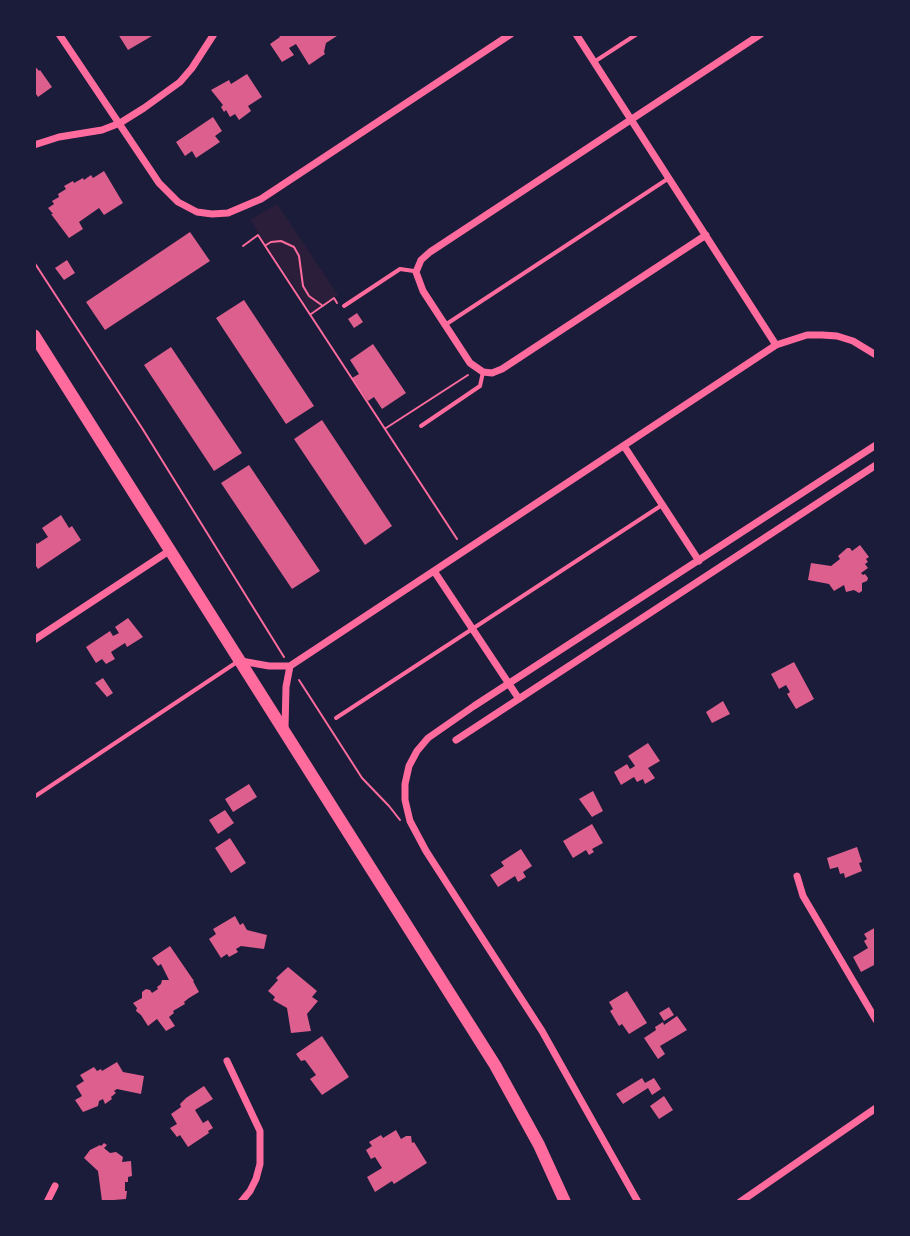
<!DOCTYPE html>
<style>
body{margin:0}
#map{position:relative;width:910px;height:1236px;overflow:hidden;background:#1b1b3a;font-family:"IBM Plex Sans",sans-serif}
canvas{display:block}
.frame{position:absolute;inset:0;border:36px solid #1b1b3a;pointer-events:none}
</style>
<div id="map">
<canvas width="910" height="1236"></canvas>
<div class="frame"></div>
</div>
<script>
const context = document.querySelector('canvas').getContext('2d');
context.lineJoin = 'round';
function paint(path, color) { context.fillStyle = color; context.fill(path, 'evenodd'); }
const shape = rows => new Path2D(rows.map(r => 'M' + r).join(''));
function stroke(path, color, width, dash) { context.strokeStyle = color; context.lineWidth = width; context.lineCap = dash ? 'butt' : 'round'; context.setLineDash(dash || []); context.stroke(path); }
const green = shape([
 [277,204,338,295,311,312,250,220]
]);
const building = shape([
 [118,34,151,34,152,36,128,50],
 [278,34,340,34,326,43,324,52,325,54,309,65,296,44,289,48,294,55,282,62,270,44,280,37],
 [34,65,39,71,40,70,52,87,38,97,34,91],
 [247,74,262,97,248,106,251,111,239,120,235,114,230,117,226,110,224,112,221,107,223,105,211,90,229,80,231,84],
 [213,117,222,131,215,136,220,142,196,158,192,151,185,156,176,142],
 [104,171,123,203,104,215,99,208,79,222,83,229,69,238,51,214,53,214,48,208,54,204,52,201,59,197,58,194,66,189,64,186,73,181,74,183,83,178,84,180,91,175,93,178],
 [190,232,210,261,105,330,86,302],
 [67,260,75,273,64,280,55,268],
 [244,300,314,406,286,424,216,318],
 [357,313,363,322,354,328,348,319],
 [373,344,406,393,382,409,374,397,368,401,352,378,359,374,350,360],
 [171,347,242,453,214,471,144,365],
 [322,420,392,526,365,545,294,439],
 [249,465,320,571,292,589,221,483],
 [61,515,69,528,72,526,81,540,38,569,34,563,34,539,37,544,48,537,42,528],
 [860,545,869,557,866,559,868,562,865,564,868,568,861,573,863,575,865,574,868,578,867,581,862,583,862,591,859,593,854,590,846,592,844,585,834,591,829,584,808,580,811,563,831,566,840,559,838,556,847,548,850,548,852,551],
 [128,618,143,637,127,647,125,643,111,652,115,659,106,664,102,659,96,663,86,647,110,631,113,636,119,633,115,627],
 [794,662,814,699,796,709,787,694,790,692,786,685,779,689,771,674],
 [103,678,113,693,107,697,95,683],
 [723,701,730,714,712,723,706,712],
 [648,743,660,761,648,768,655,778,645,784,643,779,637,782,634,777,621,785,614,772,627,764,630,769,635,766,628,756],
 [249,784,257,797,233,812,225,799],
 [593,791,603,811,592,817,579,799],
 [225,810,234,823,218,834,209,820],
 [592,824,603,843,592,849,594,852,589,855,586,850,573,858,563,841],
 [230,838,246,863,231,873,215,848],
 [857,847,862,862,859,863,862,871,845,878,844,873,840,874,838,867,830,869,827,858],
 [521,849,532,866,523,872,526,877,518,882,515,876,498,887,490,875,504,866,501,862],
 [235,916,240,925,243,923,247,930,267,935,264,949,241,946,236,949,238,952,229,957,227,954,221,958,209,939,216,934,213,929],
 [876,927,876,964,861,972,853,957,868,948,864,941,867,939,864,934],
 [170,946,194,981,193,981,199,992,189,998,184,1002,185,1004,173,1011,174,1013,169,1017,175,1026,166,1031,157,1019,148,1026,141,1015,136,1011,137,1008,133,1003,142,998,142,992,146,989,150,990,152,993,158,989,157,987,161,984,162,980,169,980,161,964,158,966,152,958],
 [288,967,317,991,312,997,318,1001,307,1014,311,1031,291,1033,287,1008,273,1000,275,997,268,991,278,980,276,978],
 [627,991,647,1023,629,1034,622,1024,619,1026,610,1011,613,1009,609,1002],
 [669,1007,674,1015,664,1021,659,1013],
 [677,1016,687,1030,660,1046,665,1054,658,1059,644,1038,656,1030,655,1027,663,1022,664,1025],
 [322,1036,349,1077,322,1095,310,1079,316,1075,305,1060,301,1061,296,1054],
 [117,1062,123,1072,144,1076,141,1094,117,1089,114,1091,116,1093,111,1097,112,1099,105,1104,103,1099,99,1101,98,1106,83,1112,75,1100,82,1096,76,1086,84,1081,80,1075,94,1067,97,1071,101,1069,102,1071],
 [642,1078,645,1083,654,1078,661,1089,652,1095,648,1088,623,1104,616,1094],
 [204,1086,213,1099,195,1110,203,1123,208,1120,213,1128,208,1131,209,1133,188,1147,180,1135,177,1137,170,1128,177,1124,171,1114,181,1107,180,1104,186,1098],
 [664,1096,673,1110,659,1119,650,1106],
 [396,1130,401,1139,406,1136,411,1136,412,1143,414,1142,427,1163,394,1184,392,1181,375,1192,367,1177,382,1168,375,1157,371,1159,366,1150,372,1146,369,1142,381,1135,383,1138],
 [104,1143,107,1145,104,1148,110,1153,116,1152,123,1157,122,1162,131,1161,132,1176,128,1177,128,1182,125,1182,125,1191,127,1191,126,1199,102,1201,98,1171,84,1158,90,1150,100,1145,101,1146]
]);
const path = shape([
 [266,245,271,242,281,241,294,247,299,256,303,286,309,296,323,306],
 [243,246,258,235,457,539],
 [34,262,142,428,284,657],
 [311,314,334,298,337,303],
 [386,428,468,375],
 [299,680,362,778,389,806,400,820]
]);
const service = shape([
 [594,62,637,34],
 [344,306,400,269,414,271],
 [445,325,669,178],
 [421,426,480,386,483,372],
 [336,718,662,505],
 [34,797,237,662]
]);
const minor = shape([
 [59,34,159,183,178,202,197,212,212,214,228,213,261,199,511,34],
 [576,34,776,345],
 [34,145,59,137,102,130,120,123,144,108,180,82,192,68,214,34],
 [706,235,502,369,492,373,483,372,470,363,423,291,416,272,421,260,430,252,761,34],
 [624,446,699,561],
 [434,571,519,699],
 [34,640,169,551],
 [241,661,269,666,290,666,776,345,807,335,822,335,837,336,853,341,876,355],
 [285,728,286,687,290,666],
 [456,740,876,465],
 [797,876,803,896,876,1020],
 [227,1061,260,1131,260,1164,256,1179,250,1191,241,1202],
 [47,1202,55,1186],
 [638,1202,542,1031,426,851,410,821,405,800,405,784,409,766,417,751,428,738,474,706,876,445],
 [740,1202,876,1108]
]);
const trunk = shape([
 [34,335,495,1065,539,1145,565,1202]
]);
paint(green, '#2a1e3b');
paint(building, '#dd5f8e');
stroke(path, '#ff6b9d', 2);
stroke(service, '#ff6b9d', 4);
stroke(minor, '#ff6b9d', 7);
stroke(trunk, '#ff6b9d', 12);
</script>
